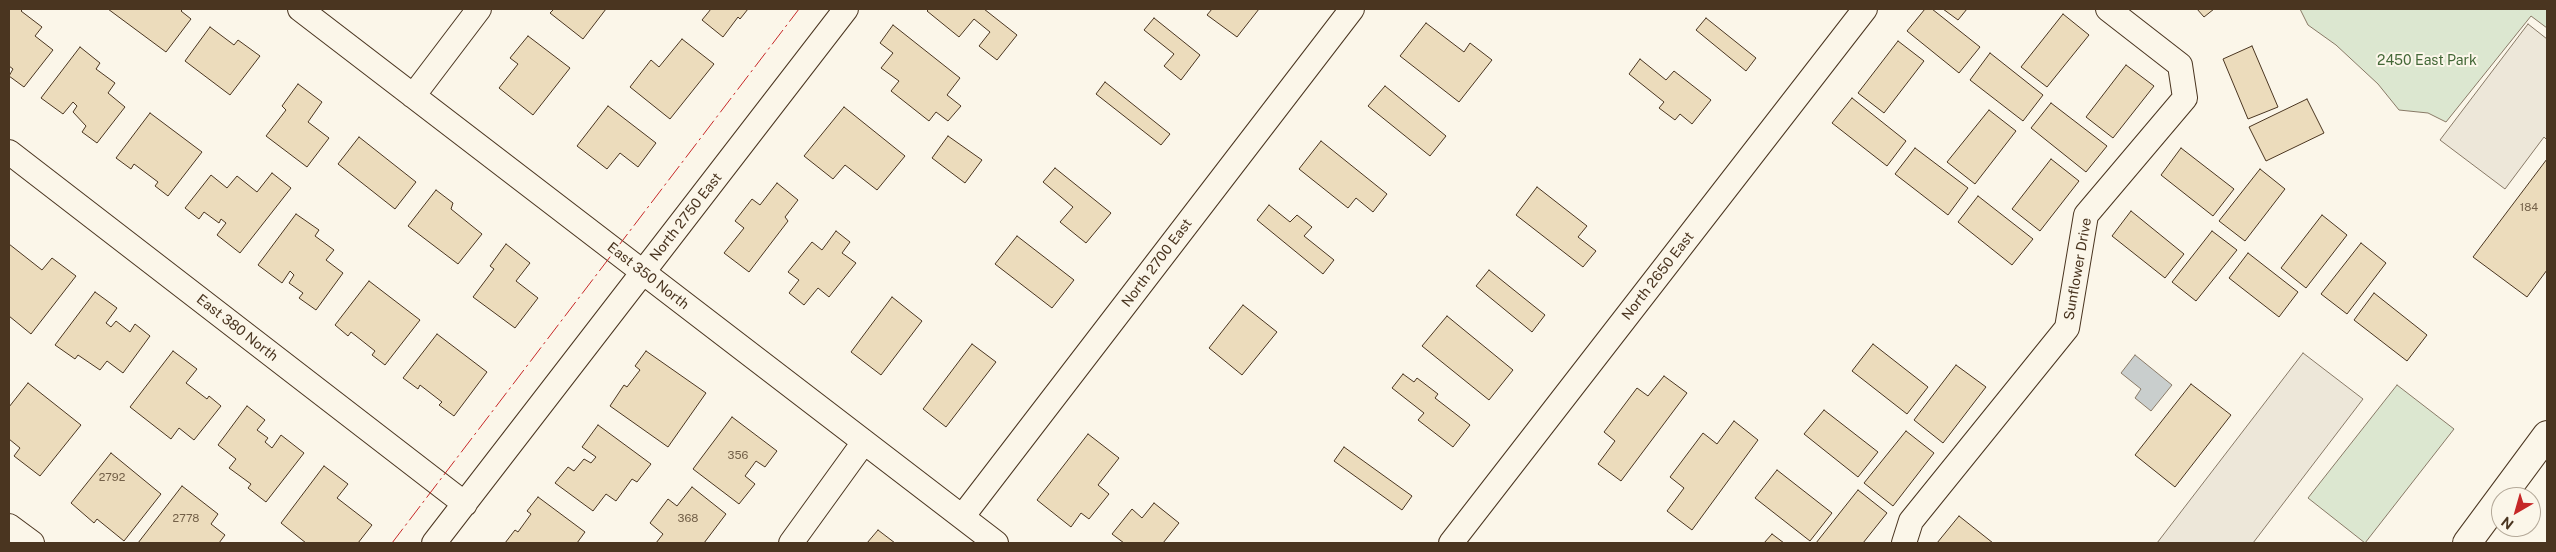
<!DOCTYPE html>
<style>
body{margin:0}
#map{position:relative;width:2556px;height:552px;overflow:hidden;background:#fbf6e9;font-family:"Public Sans",sans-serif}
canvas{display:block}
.frame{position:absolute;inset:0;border:10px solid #4a3520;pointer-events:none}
.north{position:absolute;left:2491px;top:487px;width:50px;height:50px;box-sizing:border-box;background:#fbf6e9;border:1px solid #b4a999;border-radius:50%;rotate:218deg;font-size:14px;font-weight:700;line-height:20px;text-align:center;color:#4a3520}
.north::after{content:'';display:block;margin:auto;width:18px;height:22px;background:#c62828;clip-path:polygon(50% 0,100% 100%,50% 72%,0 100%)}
</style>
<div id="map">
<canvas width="2556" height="552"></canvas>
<div class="frame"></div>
<div class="north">N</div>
</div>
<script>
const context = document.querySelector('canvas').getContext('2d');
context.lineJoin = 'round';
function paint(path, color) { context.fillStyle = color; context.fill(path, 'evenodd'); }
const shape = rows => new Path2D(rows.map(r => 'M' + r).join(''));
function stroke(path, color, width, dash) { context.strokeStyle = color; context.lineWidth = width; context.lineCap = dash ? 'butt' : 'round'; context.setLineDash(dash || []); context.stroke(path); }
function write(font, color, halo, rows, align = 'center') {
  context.font = font + ' "Public Sans",sans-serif'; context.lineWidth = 4; context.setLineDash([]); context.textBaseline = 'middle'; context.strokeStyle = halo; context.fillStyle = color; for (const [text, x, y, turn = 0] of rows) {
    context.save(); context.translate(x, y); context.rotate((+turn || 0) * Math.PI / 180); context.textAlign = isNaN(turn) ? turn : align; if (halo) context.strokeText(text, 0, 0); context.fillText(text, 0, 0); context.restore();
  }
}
const green = shape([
 [2300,9,2547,9,2547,28,2531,16,2446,122,2428,113,2399,110,2378,84,2336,45,2308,25,2300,9],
 [2397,385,2454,429,2365,543,2308,498,2397,385]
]);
const parking = shape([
 [2528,24,2547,39,2547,140,2544,137,2505,189,2440,140,2528,24],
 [2303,353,2363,399,2253,543,2157,543,2303,353]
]);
const water = shape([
 [2135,355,2172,385,2151,411,2135,398,2141,389,2121,373,2135,355]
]);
const building = shape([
 [9,9,23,9,21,11,42,27,35,36,53,50,24,87,9,76,13,69,9,66,9,9],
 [108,9,183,9,181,11,191,19,166,52,108,9],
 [554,9,606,9,583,39,550,13,554,9],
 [711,9,748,9,740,19,738,17,723,37,702,20,711,9],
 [929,9,984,9,1017,35,997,60,979,46,990,32,974,19,959,37,927,11,929,9],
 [1212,9,1259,9,1237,37,1207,15,1212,9],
 [1925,9,1932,9,1980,47,1959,73,1907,31,1925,9],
 [1943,9,1967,9,1958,20,1943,9],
 [2197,9,2214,9,2204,17,2197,9],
 [2063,14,2089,35,2047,87,2021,67,2063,14],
 [1154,18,1200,55,1181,80,1164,66,1174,54,1144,30,1154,18],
 [1706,18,1756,58,1746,71,1696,30,1706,18],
 [1426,23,1464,52,1470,43,1492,60,1459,102,1400,56,1426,23],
 [893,25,960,78,947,95,961,106,948,121,936,112,929,121,891,91,899,81,881,68,893,53,880,43,893,25],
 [210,27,234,45,238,40,260,56,230,95,185,61,210,27],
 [528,36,570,68,533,115,499,88,518,64,510,58,528,36],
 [682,39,714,64,670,119,630,87,651,60,659,67,682,39],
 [1898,41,1924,61,1884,113,1858,93,1898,41],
 [2252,46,2278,107,2248,119,2223,59,2252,46],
 [80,47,100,63,96,69,115,83,108,93,125,107,97,143,82,132,86,126,73,112,77,106,73,102,63,114,41,98,80,47],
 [1990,53,2043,95,2023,121,1970,80,1990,53],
 [1640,59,1666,80,1674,71,1711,100,1692,124,1680,114,1675,120,1659,108,1664,102,1629,74,1640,59],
 [2126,65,2154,86,2113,138,2086,117,2126,65],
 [1105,82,1170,134,1161,145,1096,94,1105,82],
 [298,84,322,102,308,122,329,138,307,167,266,136,286,110,282,106,298,84],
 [1385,86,1446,136,1430,156,1368,106,1385,86],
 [1852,98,1906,141,1887,166,1832,123,1852,98],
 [2307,99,2324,133,2266,161,2249,127,2307,99],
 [2051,103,2107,146,2086,172,2031,128,2051,103],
 [608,106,656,143,638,167,620,153,607,169,577,146,608,106],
 [844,107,905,156,877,190,845,165,833,179,804,156,844,107],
 [1989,110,2016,131,1975,184,1947,162,1989,110],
 [150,113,202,152,168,196,155,186,158,182,134,164,131,169,116,158,150,113],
 [948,136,982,160,965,183,932,158,948,136],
 [359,137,416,182,395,209,338,164,359,137],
 [1321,141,1387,194,1373,212,1356,198,1348,208,1299,169,1321,141],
 [1915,148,1968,188,1948,215,1895,174,1915,148],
 [2181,148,2234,189,2213,216,2161,175,2181,148],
 [2051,159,2079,181,2040,231,2012,209,2051,159],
 [2547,159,2547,270,2527,297,2473,257,2547,159],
 [1055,168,1111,213,1086,243,1060,222,1073,207,1043,182,1055,168],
 [2260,169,2285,189,2245,241,2219,221,2260,169],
 [272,173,291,188,240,253,217,235,226,223,221,219,219,223,204,212,199,219,185,208,211,175,227,188,237,176,257,192,272,173],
 [777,183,798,200,785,217,788,221,749,272,724,253,744,228,735,221,752,199,760,205,777,183],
 [1537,187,1587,226,1578,237,1596,251,1583,267,1516,215,1537,187],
 [436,190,453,203,451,209,482,234,458,264,408,226,436,190],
 [1978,196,2033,239,2012,265,1958,222,1978,196],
 [1269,205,1290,222,1297,215,1312,227,1304,236,1334,260,1323,274,1257,220,1269,205],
 [2131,211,2184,254,2165,278,2112,236,2131,211],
 [296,214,319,230,315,236,334,250,326,260,343,273,316,310,299,298,303,293,289,283,294,275,290,271,282,283,258,265,296,214],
 [2322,215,2347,235,2306,288,2281,268,2322,215],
 [836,231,850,242,842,253,856,263,829,297,818,288,804,305,789,293,799,280,788,272,812,242,822,250,836,231],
 [2212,231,2237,250,2196,301,2172,282,2212,231],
 [1017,236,1074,280,1052,308,995,264,1017,236],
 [2361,243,2386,263,2347,314,2321,294,2361,243],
 [9,244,42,270,52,258,76,276,31,334,9,316,9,244],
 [506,244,530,263,516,281,538,298,515,328,473,297,494,269,490,266,506,244],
 [2248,253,2298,292,2279,317,2229,278,2248,253],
 [1489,270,1545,315,1532,332,1476,286,1489,270],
 [369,281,420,320,385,365,372,355,375,351,351,332,348,336,335,325,369,281],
 [95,292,117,308,106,323,111,327,116,321,130,332,135,324,150,336,123,373,107,361,100,370,78,355,75,359,55,345,95,292],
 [2374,293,2427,335,2407,361,2354,320,2374,293],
 [892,297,922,321,881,375,851,352,892,297],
 [1243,305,1277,332,1242,375,1209,348,1243,305],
 [1447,316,1513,370,1489,400,1422,346,1447,316],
 [437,334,487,372,454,416,439,405,442,402,420,385,418,389,403,378,437,334],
 [972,344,996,362,946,427,923,409,972,344],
 [1873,344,1928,387,1907,414,1852,371,1873,344],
 [173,351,197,369,186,383,207,399,209,396,221,406,194,440,179,428,171,439,130,407,173,351],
 [646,351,706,393,668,447,610,406,624,385,627,387,640,370,635,366,646,351],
 [1956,365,1986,387,1943,443,1914,420,1956,365],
 [1403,374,1414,382,1417,378,1438,394,1435,398,1470,425,1453,447,1418,420,1424,413,1392,388,1403,374],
 [1664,376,1687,393,1621,481,1598,464,1615,441,1604,432,1637,388,1648,396,1664,376],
 [28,383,81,425,40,476,14,456,20,448,9,439,9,407,28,383],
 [2191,384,2231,415,2175,487,2135,455,2191,384],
 [247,406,265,420,257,430,268,438,265,442,272,448,281,435,304,453,266,502,248,488,251,484,229,468,236,459,218,445,247,406],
 [1824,410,1878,452,1858,477,1804,434,1824,410],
 [732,417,777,451,765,467,756,461,745,476,755,484,739,504,693,469,732,417],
 [1734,421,1758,440,1692,530,1667,511,1684,488,1670,477,1703,433,1717,444,1734,421],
 [598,425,651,464,637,482,632,479,616,501,606,494,593,511,555,483,568,467,574,471,584,459,591,463,596,457,582,447,598,425],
 [1906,431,1934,453,1893,506,1864,483,1906,431],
 [1088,434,1119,458,1098,485,1109,494,1089,519,1081,513,1071,527,1037,500,1088,434],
 [1344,447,1412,496,1402,510,1334,461,1344,447],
 [111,453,161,494,124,541,97,519,94,523,71,503,111,453],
 [324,466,348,484,337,498,372,525,358,543,306,543,281,523,324,466],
 [1777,470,1832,513,1810,541,1755,498,1777,470],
 [182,486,218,514,211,524,225,535,219,543,138,543,182,486],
 [692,487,726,514,704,543,656,543,663,534,650,523,668,499,677,506,692,487],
 [1858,490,1887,513,1863,543,1816,543,1858,490],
 [538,497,585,532,577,543,505,543,515,530,518,532,531,514,527,511,538,497],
 [1154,503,1179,523,1163,543,1124,543,1112,534,1132,509,1142,518,1154,503],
 [1959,516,1993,543,1937,543,1959,516],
 [878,530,895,543,867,543,878,530],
 [1772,534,1784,543,1764,543,1772,534]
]);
const minor = shape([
 [300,9,996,543],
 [413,96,479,9],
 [9,152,465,504],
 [962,517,1352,9],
 [9,526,32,543],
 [434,543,846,9],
 [791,543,864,442],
 [1451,543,1865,9],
 [1904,543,1911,521,2067,328,2086,215,2185,98,2180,65,2108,9]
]);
const tertiary = shape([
 [2467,543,2547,435]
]);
const power = shape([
 [392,543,799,9]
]);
const numberNames = [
 ["184",2529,208],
 ["356",738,456],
 ["2792",112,478],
 ["2778",186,519],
 ["368",688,519]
];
const parkNames = [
 ["2450 East Park",2427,61]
];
const streetNames = [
 ["North 2750 East",686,217,-52],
 ["North 2700 East",1157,263,-53],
 ["Sunflower Drive",2078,269,-80],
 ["East 350 North",648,276,38],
 ["North 2650 East",1658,276,-52],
 ["East 380 North",237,328,38]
];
paint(green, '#dce7d0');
stroke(green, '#887966', 1);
paint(parking, '#ede7d9');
stroke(parking, '#887966', 1);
paint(water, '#c9cecd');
stroke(water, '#887966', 1);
paint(building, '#ecdcbc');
stroke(building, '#4a3520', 1);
stroke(minor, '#4a3520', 26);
stroke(tertiary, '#4a3520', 30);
stroke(minor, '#fbf6e9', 24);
stroke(tertiary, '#fbf6e9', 28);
stroke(power, '#c62828', 1, [18, 4, 2.5, 4]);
write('11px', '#725f47', null, numberNames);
write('14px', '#436837', '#fbf6e9', parkNames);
write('14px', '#4a3520', '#fbf6e9', streetNames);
</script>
